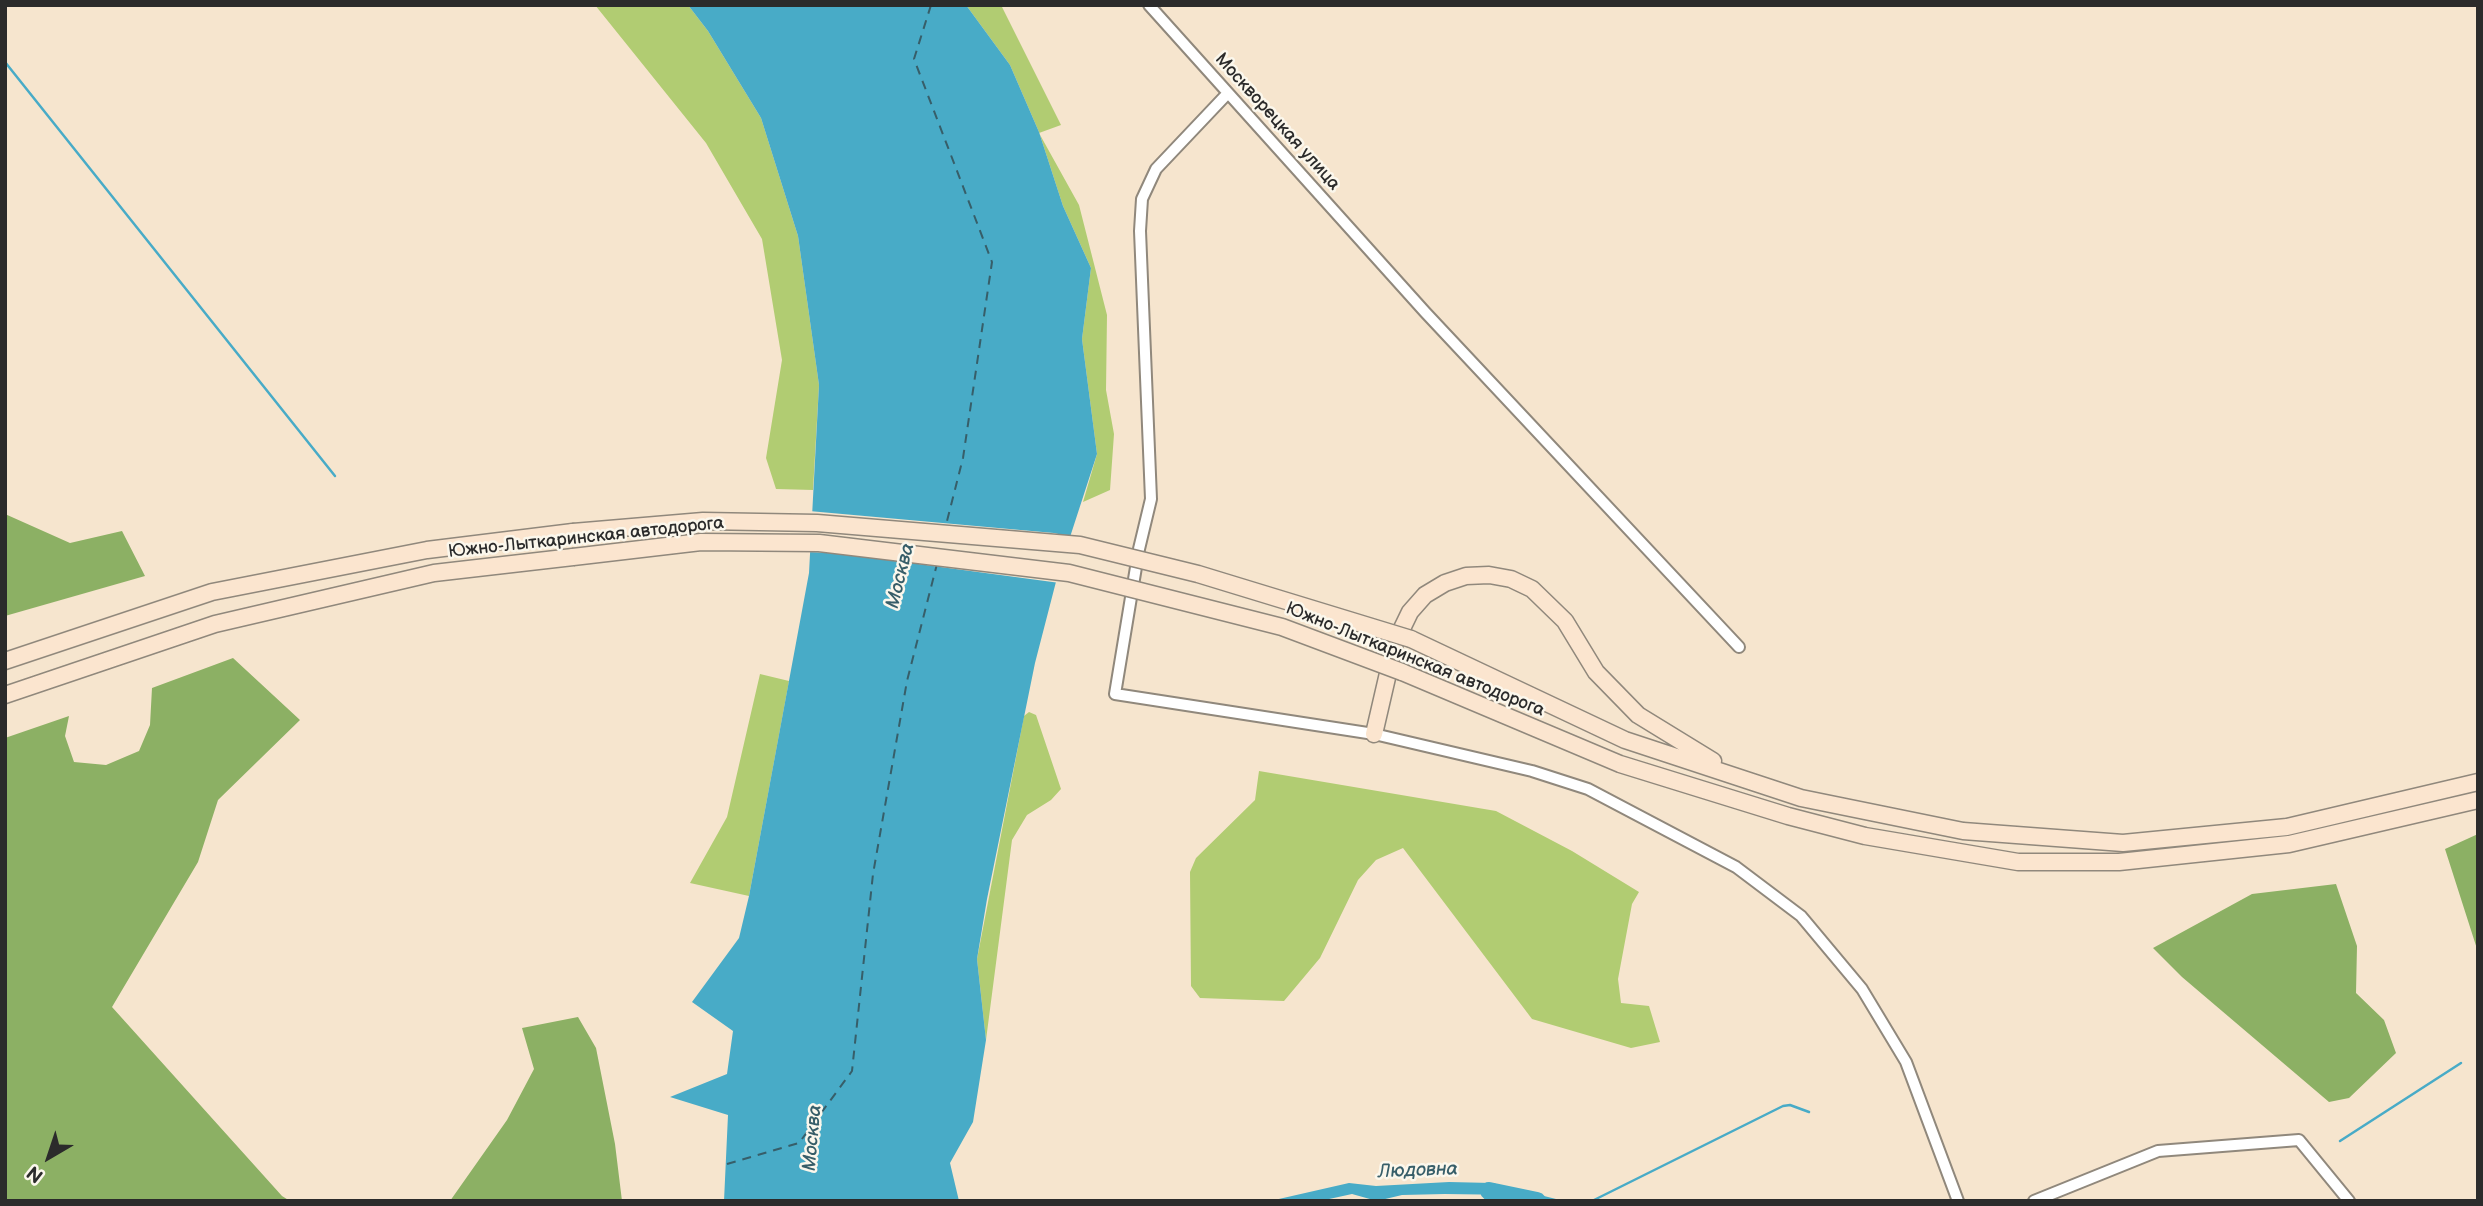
<!DOCTYPE html>
<meta charset="utf-8">
<style>
body{margin:0}
#map{position:relative;width:2483px;height:1206px;overflow:hidden;background:#f6e5ce;font-family:"Balsamiq Sans",sans-serif}
canvas{display:block}
.frame{position:absolute;inset:0;border:7px solid #2b2b2b;pointer-events:none}
.north{position:absolute;left:14px;top:1122px;width:70px;height:70px;-webkit-text-stroke:5px #fbf7ec;paint-order:stroke;rotate:219deg;font-size:19px;font-weight:700;line-height:28px;text-align:center;color:#2b2b2b}
.north::after{content:'';display:block;margin:auto;width:24px;height:32px;background:#2b2b2b;clip-path:polygon(50% 0,100% 100%,50% 72%,0 100%)}
</style>
<div id="map">
<canvas width="2483" height="1206"></canvas>
<div class="frame"></div>
<div class="north">N</div>
</div>
<script>
const context = document.querySelector('canvas').getContext('2d');
context.lineJoin = 'round';
function paint(path, color) { context.fillStyle = color; context.fill(path, 'evenodd'); }
const shape = rows => new Path2D(rows.map(r => 'M' + r).join(''));
function stroke(path, color, width, dash) { context.strokeStyle = color; context.lineWidth = width; context.lineCap = dash ? 'butt' : 'round'; context.setLineDash(dash || []); context.stroke(path); }
function write(font, color, halo, rows, align = 'center') {
  context.font = font + ' "Balsamiq Sans",sans-serif'; context.lineWidth = 5; context.setLineDash([]); context.textBaseline = 'middle'; context.strokeStyle = halo; context.fillStyle = color; for (const [text, x, y, turn = 0] of rows) {
    context.save(); context.translate(x, y); context.rotate((+turn || 0) * Math.PI / 180); context.textAlign = isNaN(turn) ? turn : align; if (halo) context.strokeText(text, 0, 0); context.fillText(text, 0, 0); context.restore();
  }
}
const green = shape([
 [595,5,688,5,708,31,761,118,798,236,819,385,813,490,776,489,766,458,782,360,762,239,706,143],
 [966,5,1001,5,1061,125,1039,133,1079,205,1107,315,1106,390,1114,434,1110,490,1083,502,1097,454,1082,339,1091,268,1063,206,1039,132,1010,65],
 [760,674,789,681,749,896,690,883,727,817],
 [1029,712,1036,715,1061,789,1051,800,1027,815,1012,840,986,1040,977,959,1024,716],
 [1259,771,1496,811,1572,851,1639,892,1632,904,1618,979,1621,1003,1649,1006,1660,1042,1631,1048,1532,1019,1403,848,1376,860,1358,880,1320,958,1284,1001,1200,998,1191,986,1190,872,1196,858,1255,800]
]);
const forest = shape([
 [5,514,70,543,122,531,145,576,5,616],
 [233,658,300,720,218,800,198,862,112,1007,282,1196,290,1201,5,1201,5,738,69,716,65,736,74,762,106,765,139,751,150,725,152,688],
 [2478,834,2478,952,2445,849],
 [2336,884,2357,946,2356,993,2384,1020,2396,1053,2349,1098,2329,1102,2182,977,2153,948,2252,894],
 [578,1017,596,1048,615,1144,622,1201,450,1201,507,1120,534,1069,522,1028]
]);
const water = shape([
 [688,5,966,5,1010,65,1039,132,1063,206,1091,268,1082,339,1097,454,1058,574,1035,663,987,899,977,959,986,1040,973,1122,950,1163,959,1201,724,1201,728,1115,670,1097,727,1074,733,1031,692,1002,739,938,749,896,809,573,819,385,798,236,761,118,708,31],
 [1449,1182,1492,1183,1564,1201,1532,1201,1516,1195,1445,1194,1402,1195,1377,1201,1352,1194,1320,1201,1270,1201,1349,1183,1376,1186]
]);
const pier = shape([
 [809,511,1054,533,1075,538,1060,583,836,553,807,552]
]);
const stream = shape([
 [5,62,335,476],
 [2340,1141,2461,1063],
 [1592,1201,1783,1106,1790,1105,1809,1112]
]);
const river = shape([
 [1489,1191,1537,1201]
]);
const ferry = shape([
 [931,5,914,59,992,262,963,458,946,525],
 [727,1164,799,1143,852,1071,873,874,907,681,937,564]
]);
const street = shape([
 [1149,5,1425,312,1739,647],
 [1228,93,1156,169,1142,199,1140,231,1151,499,1139,549,1115,694,1374,734,1532,771,1588,789,1736,867,1801,916,1862,989,1906,1062,1958,1201],
 [2034,1201,2158,1151,2299,1140,2349,1201]
]);
const secondary = shape([
 [1411,639,1625,740,1801,798,1963,831,2123,843,2287,827,2478,782],
 [5,661,212,592,427,550,573,532],
 [1402,672,1620,764,1788,816,1865,836,2018,862,2119,862,2289,844,2478,800],
 [5,695,215,624,434,573,573,557],
 [1374,734,1395,643,1410,612,1425,595,1445,583,1466,576,1489,575,1511,579,1532,589,1565,621,1596,672,1638,715,1713,761]
]);
const secondaryBridge = shape([
 [573,532,703,521,817,523,1080,545,1198,574,1411,639],
 [573,557,701,542,819,543,1069,573,1282,627,1402,672]
]);
const streetNames = [
 ["Москворецкая улица",1277,122,48],
 ["Южно-Лыткаринская автодорога",586,538,-6],
 ["Южно-Лыткаринская автодорога",1415,660,22]
];
const waterNames = [
 ["Москва",901,576,-76],
 ["Москва",813,1138,-85],
 ["Людовна",1418,1171,-2]
];
paint(green, '#b1cc72');
paint(forest, '#8cb064');
paint(water, '#48abc7');
paint(pier, '#f6e5ce');
stroke(stream, '#48abc7', 2.5);
stroke(river, '#48abc7', 18);
stroke(ferry, '#375e69', 2, [9, 7]);
stroke(street, '#90887c', 14);
stroke(secondary, '#90887c', 19);
stroke(street, '#fff', 10);
stroke(secondary, '#fbe5cf', 16);
stroke(secondaryBridge, '#90887c', 19, []);
stroke(secondaryBridge, '#fbe5cf', 16);
write('18px', '#2b2b2b', '#fbf7ec', streetNames);
write('italic 19px', '#375e69', '#fbf7ec', waterNames);
</script>
